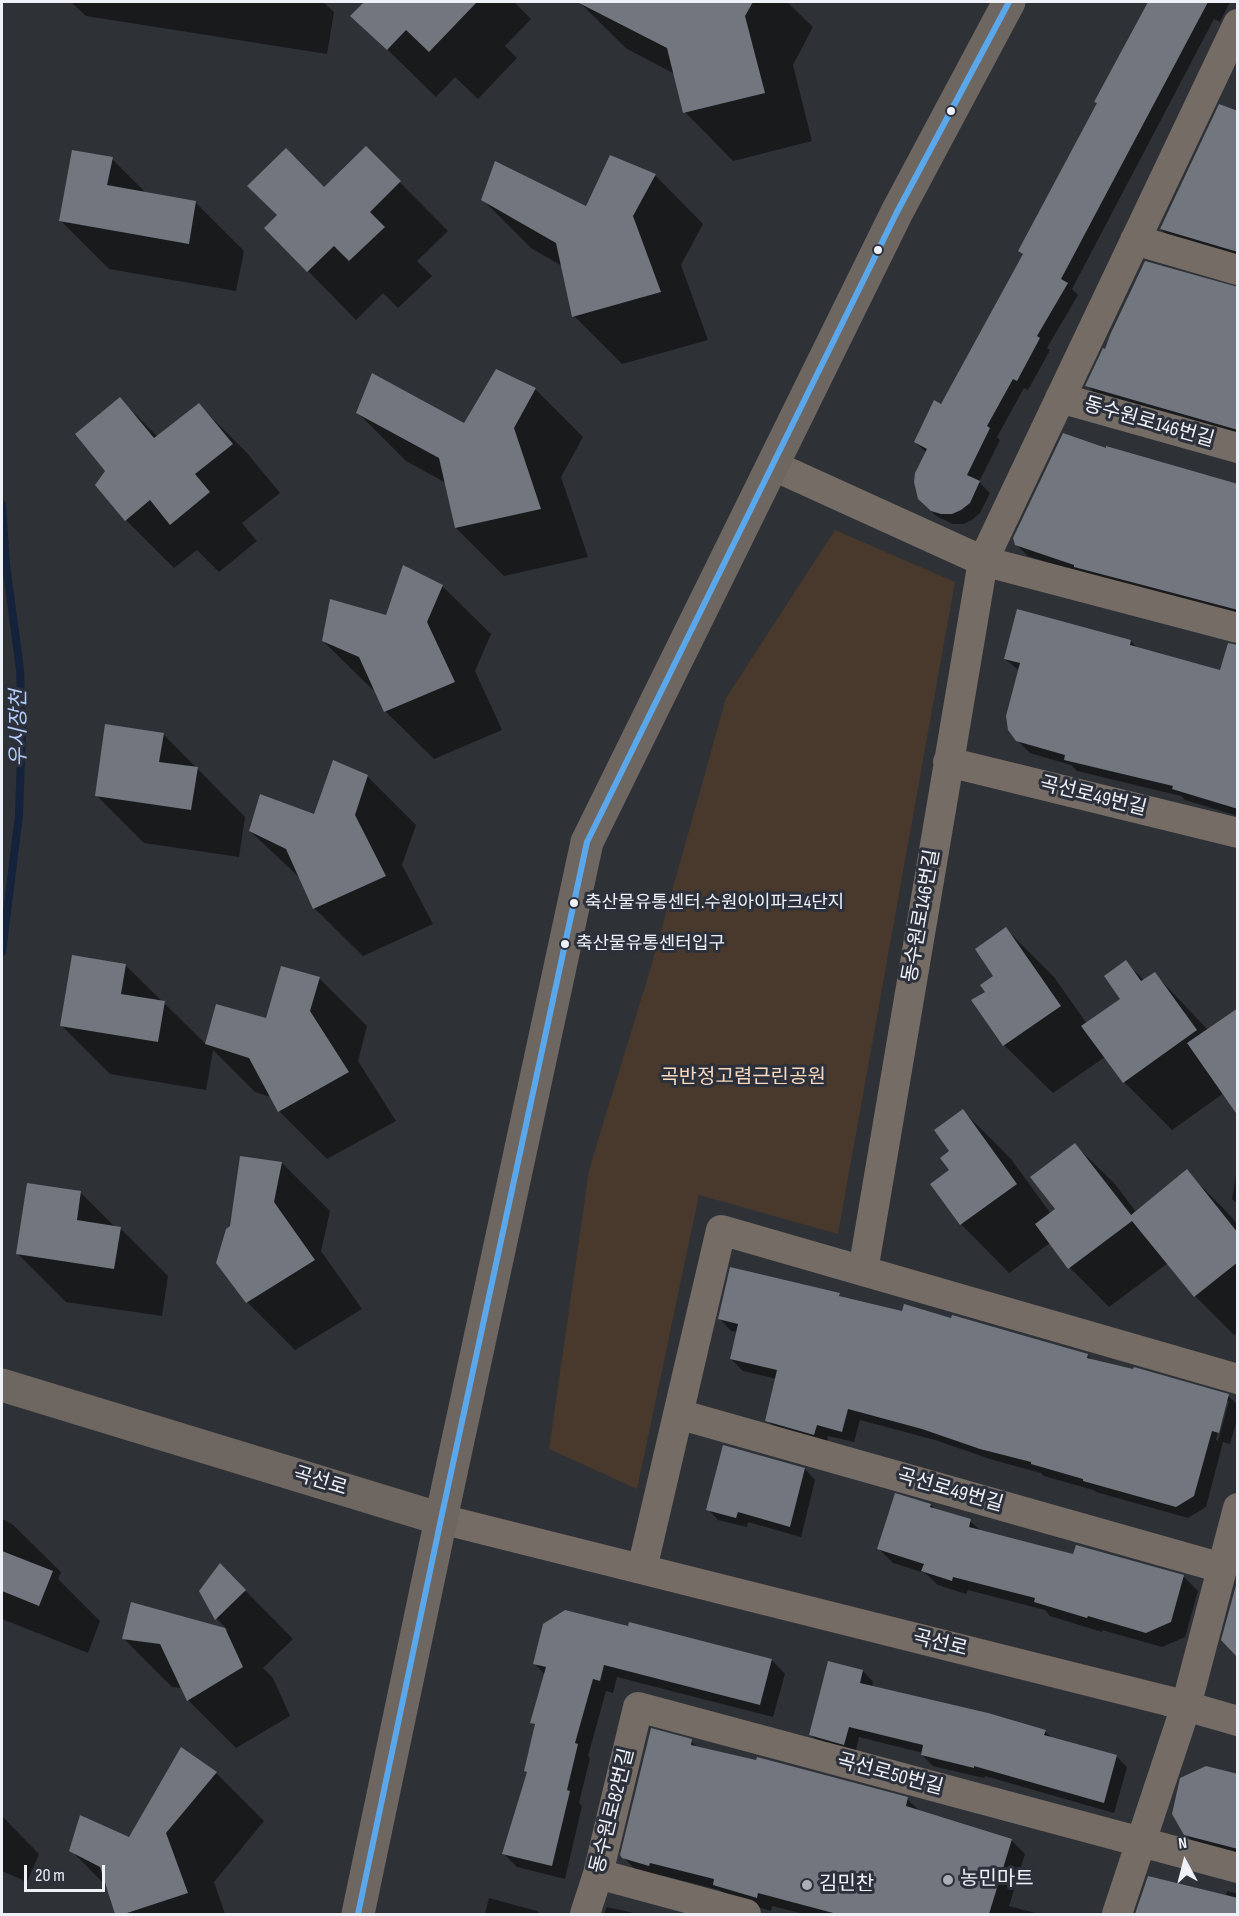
<!DOCTYPE html>
<meta charset="utf-8">
<style>
body{margin:0}
#map{position:relative;width:1239px;height:1916px;overflow:hidden;background:#2e3136;font-family:"Sofia Sans Condensed",sans-serif}
canvas{display:block}
.frame{position:absolute;inset:0;border:3px solid #eef1f8;pointer-events:none}
.north{position:absolute;left:1155px;top:1832px;width:60px;height:60px;-webkit-text-stroke:4px #2b303a;paint-order:stroke;rotate:353deg;font-size:16px;font-weight:700;line-height:24px;text-align:center;color:#eef1f8}
.north::after{content:'';display:block;margin:auto;width:21px;height:27px;background:#eef1f8;clip-path:polygon(50% 0,100% 100%,50% 72%,0 100%)}
.scale{position:absolute;left:24px;top:1865px;width:81px;height:27px;box-sizing:border-box;border:3px solid #eef1f8;border-top:0;padding-left:8px;font-size:18px;line-height:21px;white-space:nowrap;color:#eef1f8;-webkit-text-stroke:4px #2b303a;paint-order:stroke}
</style>
<div id="map">
<canvas width="1239" height="1916"></canvas>
<div class="frame"></div>
<div class="north">N</div>
<div class="scale">20 m</div>
</div>
<script>
const context = document.querySelector('canvas').getContext('2d');
context.lineJoin = 'round';
function paint(path, color) { context.fillStyle = color; context.fill(path, 'evenodd'); }
const shape = rows => new Path2D(rows.map(r => 'M' + r).join(''));
function stroke(path, color, width, dash) { context.strokeStyle = color; context.lineWidth = width; context.lineCap = dash ? 'butt' : 'round'; context.setLineDash(dash || []); context.stroke(path); }
function write(font, color, halo, rows, align = 'center') {
  context.font = font + ' "Sofia Sans Condensed","Noto Sans KR",sans-serif'; context.lineWidth = 6; context.setLineDash([]); context.textBaseline = 'middle'; context.strokeStyle = halo; context.fillStyle = color; for (const [text, x, y, turn = 0] of rows) {
    context.save(); context.translate(x, y); context.rotate((+turn || 0) * Math.PI / 180); context.textAlign = isNaN(turn) ? turn : align; if (halo) context.strokeText(text, 0, 0); context.fillText(text, 0, 0); context.restore();
  }
}
const green = shape([
 [835,530,955,582,838,1234,699,1195,637,1489,549,1449,589,1170,650,970,726,698]
]);
const shadow = shape([
 [71,2,323,2,334,12,327,54,86,16],
 [366,2,514,2,531,19,505,46,517,58,478,99,455,77,436,97,353,16],
 [579,2,681,2,693,8,696,2,787,2,813,27,793,65,812,141,733,161,685,112,675,74,627,49],
 [1149,2,1230,2,1220,22,1214,19,1072,289,1078,295,1047,348,1050,350,1028,390,1024,388,997,437,1000,440,979,482,990,493,980,513,972,520,963,524,953,524,936,516,925,505,927,453,915,442,942,406,1024,256,1020,251,1099,104,1096,102],
 [1238,112,1238,259,1172,239,1161,229],
 [366,148,448,231,417,261,432,276,398,308,383,293,356,320,266,228,324,189],
 [611,157,655,175,703,224,681,265,708,340,622,364,574,316,562,266,531,248,483,200,587,208],
 [112,159,147,194,196,203,244,251,236,291,109,269,61,221],
 [1238,288,1238,437,1098,396,1087,385],
 [535,389,583,437,561,477,588,557,504,576,456,528,446,483,406,461,357,412,464,425],
 [120,399,158,437,199,405,247,453,280,493,242,523,257,541,219,572,197,550,174,568,126,520],
 [1107,449,1238,486,1238,617,1083,574,1028,556,1017,545],
 [442,586,491,634,475,671,502,730,434,759,385,711,376,691,372,689,323,641,387,617],
 [1131,641,1138,649,1221,672,1238,671,1238,816,1185,800,1181,796,1077,771,1071,765,1030,753,1017,740,1020,671,1005,659],
 [163,734,245,817,239,857,144,843,96,795],
 [367,776,416,825,402,865,433,924,363,956,314,908,302,880,250,831,315,816],
 [1006,929,1054,977,1087,1024,1122,999,1125,962,1145,981,1155,974,1208,1030,1224,1093,1172,1130,1124,1082,1105,1057,1053,1093,1004,1045,987,992,995,976],
 [125,965,206,1044,268,1020,319,978,367,1026,358,1061,396,1121,327,1159,279,1111,271,1097,255,1092,213,1050,206,1090,110,1074,62,1026],
 [963,1111,1011,1159,1051,1214,1057,1209,1075,1145,1115,1184,1136,1212,1186,1171,1226,1211,1238,1225,1238,1333,1234,1335,1195,1296,1168,1263,1109,1307,1070,1268,1050,1243,1009,1273,961,1224,951,1171,951,1151],
 [282,1163,330,1211,321,1251,362,1309,295,1350,247,1302],
 [1238,1164,1238,1204,1232,1199],
 [28,1185,81,1193,115,1227,120,1228,168,1276,162,1316,66,1302,18,1254],
 [839,1295,843,1299,903,1313,952,1320,1087,1355,1093,1361,1228,1396,1238,1405,1238,1416,1230,1444,1223,1442,1206,1507,1188,1518,1096,1492,1093,1490,1044,1476,1041,1473,993,1460,935,1440,860,1420,854,1442,828,1436,826,1445,779,1432,767,1420,777,1379,743,1371,731,1359,738,1332,731,1331,720,1319],
 [1225,1401,1229,1401,1218,1441,1216,1440],
 [725,1447,805,1469,815,1480,801,1537,748,1522,747,1527,718,1520,708,1509],
 [896,1495,931,1505,936,1510,970,1521,981,1531,1074,1556,1077,1547,1184,1577,1198,1591,1185,1637,1162,1647,1102,1630,1102,1632,1050,1616,1045,1610,968,1590,966,1594,938,1585,925,1573,893,1563,879,1549],
 [2,1519,12,1524,61,1572,58,1579,100,1621,88,1653,2,1619],
 [221,1566,293,1639,263,1668,273,1678,290,1716,236,1748,188,1700,183,1688,172,1687,124,1639,132,1604,229,1631,217,1619,201,1591],
 [772,1660,785,1674,773,1717,617,1677,613,1693,606,1691,588,1756,590,1758,579,1803,582,1806,565,1879,517,1867,504,1854,528,1773,536,1727,532,1722,545,1675,535,1664],
 [863,1671,873,1682,872,1687,1045,1731,1054,1740,1116,1756,1127,1767,1114,1813,985,1776,984,1778,933,1766,922,1755,923,1753,859,1737,855,1754,822,1745,811,1735],
 [691,1741,699,1749,907,1799,921,1812,1011,1840,1025,1854,1009,1906,1039,1914,804,1914,772,1906,771,1911,728,1898,720,1890,664,1876,663,1879,637,1871,623,1857],
 [216,1773,264,1821,214,1882,225,1914,117,1914,108,1888,71,1850,129,1839],
 [1238,1775,1238,1858,1199,1848,1185,1834],
 [2,1816,39,1854,27,1882,2,1871],
 [1149,1878,1226,1896,1227,1891,1238,1894,1238,1914,1138,1914],
 [489,1898,537,1911,540,1914,485,1914],
 [607,1907,638,1914,604,1914]
]);
const stream = shape([
 [2,505,6,565,20,669,22,731,19,815,2,952]
]);
const building = shape([
 [364,2,477,2,429,52,406,30,387,50,350,16],
 [577,2,753,2,745,16,765,93,683,113,667,48],
 [1148,2,1208,2,1061,279,1068,283,1037,336,1040,338,1017,381,1013,379,987,426,990,428,967,475,980,481,970,503,961,510,952,514,941,514,931,511,918,499,914,482,915,473,927,449,914,442,934,400,941,404,1023,254,1018,251,1097,103,1094,102],
 [1219,104,1238,111,1238,252,1160,229],
 [366,146,401,181,370,212,385,227,349,261,334,246,307,272,264,228,277,215,247,186,286,148,324,187],
 [72,150,113,157,107,185,196,201,189,244,59,221],
 [610,155,656,174,633,216,661,292,572,317,556,243,481,200,495,161,586,206],
 [1145,261,1238,287,1238,430,1085,386,1103,348,1105,349,1110,335],
 [496,369,536,388,514,428,541,509,455,528,439,458,356,413,372,373,464,423],
 [120,397,154,438,199,403,233,444,195,474,210,492,170,525,150,500,125,521,95,485,105,471,75,434],
 [1063,433,1106,448,1106,446,1238,484,1238,610,1074,567,1074,565,1015,545,1013,538],
 [403,565,443,585,427,622,455,682,384,712,359,657,322,641,330,599,386,615],
 [1017,609,1131,640,1130,645,1220,670,1228,643,1238,645,1238,809,1172,789,1173,786,1064,760,1065,755,1016,741,1008,730,1006,716,1020,663,1004,659],
 [105,724,164,733,159,762,198,767,191,810,95,796],
 [333,760,368,775,355,815,386,876,313,909,286,849,249,831,260,794,314,814],
 [1006,927,1061,1006,1003,1046,971,1000,985,992,980,985,993,976,975,949],
 [72,955,126,964,121,994,165,1001,158,1042,60,1026],
 [1126,960,1141,981,1155,972,1197,1030,1123,1083,1081,1026,1120,999,1104,976],
 [281,966,320,977,310,1011,349,1072,278,1112,249,1058,205,1044,216,1004,266,1018],
 [1238,1008,1238,1116,1187,1043],
 [963,1109,1017,1184,960,1225,930,1184,949,1170,940,1158,949,1151,934,1130],
 [1075,1143,1131,1215,1187,1169,1238,1233,1238,1262,1194,1297,1132,1221,1068,1269,1035,1224,1055,1209,1030,1177],
 [240,1156,282,1162,274,1202,315,1260,246,1303,216,1263,226,1229,230,1226],
 [27,1183,81,1191,77,1220,121,1227,114,1269,16,1254],
 [730,1267,840,1293,839,1296,902,1311,904,1304,951,1318,952,1315,1088,1354,1087,1358,1133,1369,1134,1367,1229,1394,1219,1433,1212,1431,1194,1496,1176,1507,1083,1481,1083,1479,1031,1464,1031,1462,980,1449,922,1429,848,1409,842,1432,817,1425,814,1435,765,1421,777,1370,730,1359,738,1324,718,1319],
 [723,1445,805,1468,790,1527,738,1512,736,1518,706,1510],
 [895,1493,931,1504,930,1507,971,1519,969,1527,1073,1554,1076,1545,1184,1575,1171,1622,1146,1633,1088,1616,1087,1618,1034,1602,1035,1598,953,1577,952,1581,921,1571,924,1564,877,1549],
 [2,1551,53,1571,39,1606,2,1591],
 [220,1563,246,1590,215,1620,199,1591],
 [1238,1578,1238,1658,1221,1640],
 [131,1602,225,1628,243,1667,187,1701,160,1644,122,1639],
 [565,1610,628,1626,629,1622,772,1659,760,1705,604,1665,600,1681,593,1679,575,1743,578,1744,567,1790,570,1791,552,1866,502,1854,527,1772,524,1771,535,1724,530,1723,546,1667,533,1664,543,1624],
 [828,1661,863,1670,860,1683,988,1713,1046,1730,1044,1735,1117,1755,1104,1803,974,1766,974,1768,921,1755,923,1745,849,1727,844,1745,809,1735],
 [651,1728,692,1739,691,1745,756,1760,757,1757,908,1797,906,1806,1012,1839,989,1914,837,1914,758,1893,757,1898,713,1885,714,1879,650,1863,649,1866,622,1858,620,1855],
 [181,1747,217,1772,166,1833,188,1893,124,1914,115,1914,100,1867,69,1851,80,1815,129,1837],
 [1206,1766,1238,1774,1238,1849,1184,1835,1172,1814,1180,1778],
 [1148,1876,1238,1898,1238,1914,1135,1914]
]);
const street = shape([
 [1135,240,1238,270],
 [1060,398,1238,448],
 [774,466,983,561,1238,628],
 [948,762,1238,833],
 [863,1271,983,561,1238,24],
 [678,1414,1222,1568],
 [441,1519,1168,1701,1238,1721],
 [642,1569,721,1230,1238,1379],
 [598,1874,746,1914],
 [585,1914,598,1874,638,1707,1238,1868],
 [1117,1914,1186,1706,1238,1508]
]);
const secondary = shape([
 [2,1385,441,1519],
 [358,1914,441,1519,587,842,897,212,1009,2]
]);
const bus1 = shape([
 [358,1914,441,1519,587,842,897,212,1009,2]
]);
const markers = [
 [951,111,5,"#eef1f8"],
 [878,250,5,"#eef1f8"],
 [574,903,5,"#eef1f8"],
 [565,944,5,"#eef1f8"],
 [948,1880,6,"#abaeb4"],
 [807,1885,6,"#abaeb4"]
];
const busNames = [
 ["축산물유통센터.수원아이파크4단지",585,903],
 ["축산물유통센터입구",576,944]
];
const streetNames = [
 ["동수원로146번길",1149,423,16],
 ["곡선로49번길",1093,797,14],
 ["동수원로146번길",922,916,-80],
 ["곡선로",320,1482,17],
 ["곡선로49번길",950,1491,16],
 ["곡선로",940,1644,14],
 ["곡선로50번길",890,1775,15],
 ["동수원로82번길",613,1811,-76]
];
const parkNames = [
 ["곡반정고렴근린공원",743,1078]
];
const poiNames = [
 ["농민마트",960,1880],
 ["김민찬",819,1885]
];
const waterNames = [
 ["우시장천",20,728,-90]
];
paint(green, '#48392c');
paint(shadow, '#0007');
stroke(stream, '#15223b', 8);
paint(building, '#71767f');
stroke(street, '#756c66', 30);
stroke(secondary, '#6d6661', 33);
stroke(bus1, '#5aa8eb', 6);
for (const [x, y, r, color] of markers) { const dot = new Path2D(); dot.arc(x, y, r, 0, 2 * Math.PI); context.fillStyle = color; context.fill(dot); stroke(dot, '#2b303a', 2); }
write('18px', '#eef1f8', '#2b303a', busNames, 'left');
write('20px', '#eef1f8', '#2b303a', streetNames);
write('20px', '#fad9bf', '#2b303a', parkNames);
write('20px', '#eef1f8', '#2b303a', poiNames, 'left');
write('italic 21px', '#b5cdf9', '#2b303a', waterNames);
</script>
